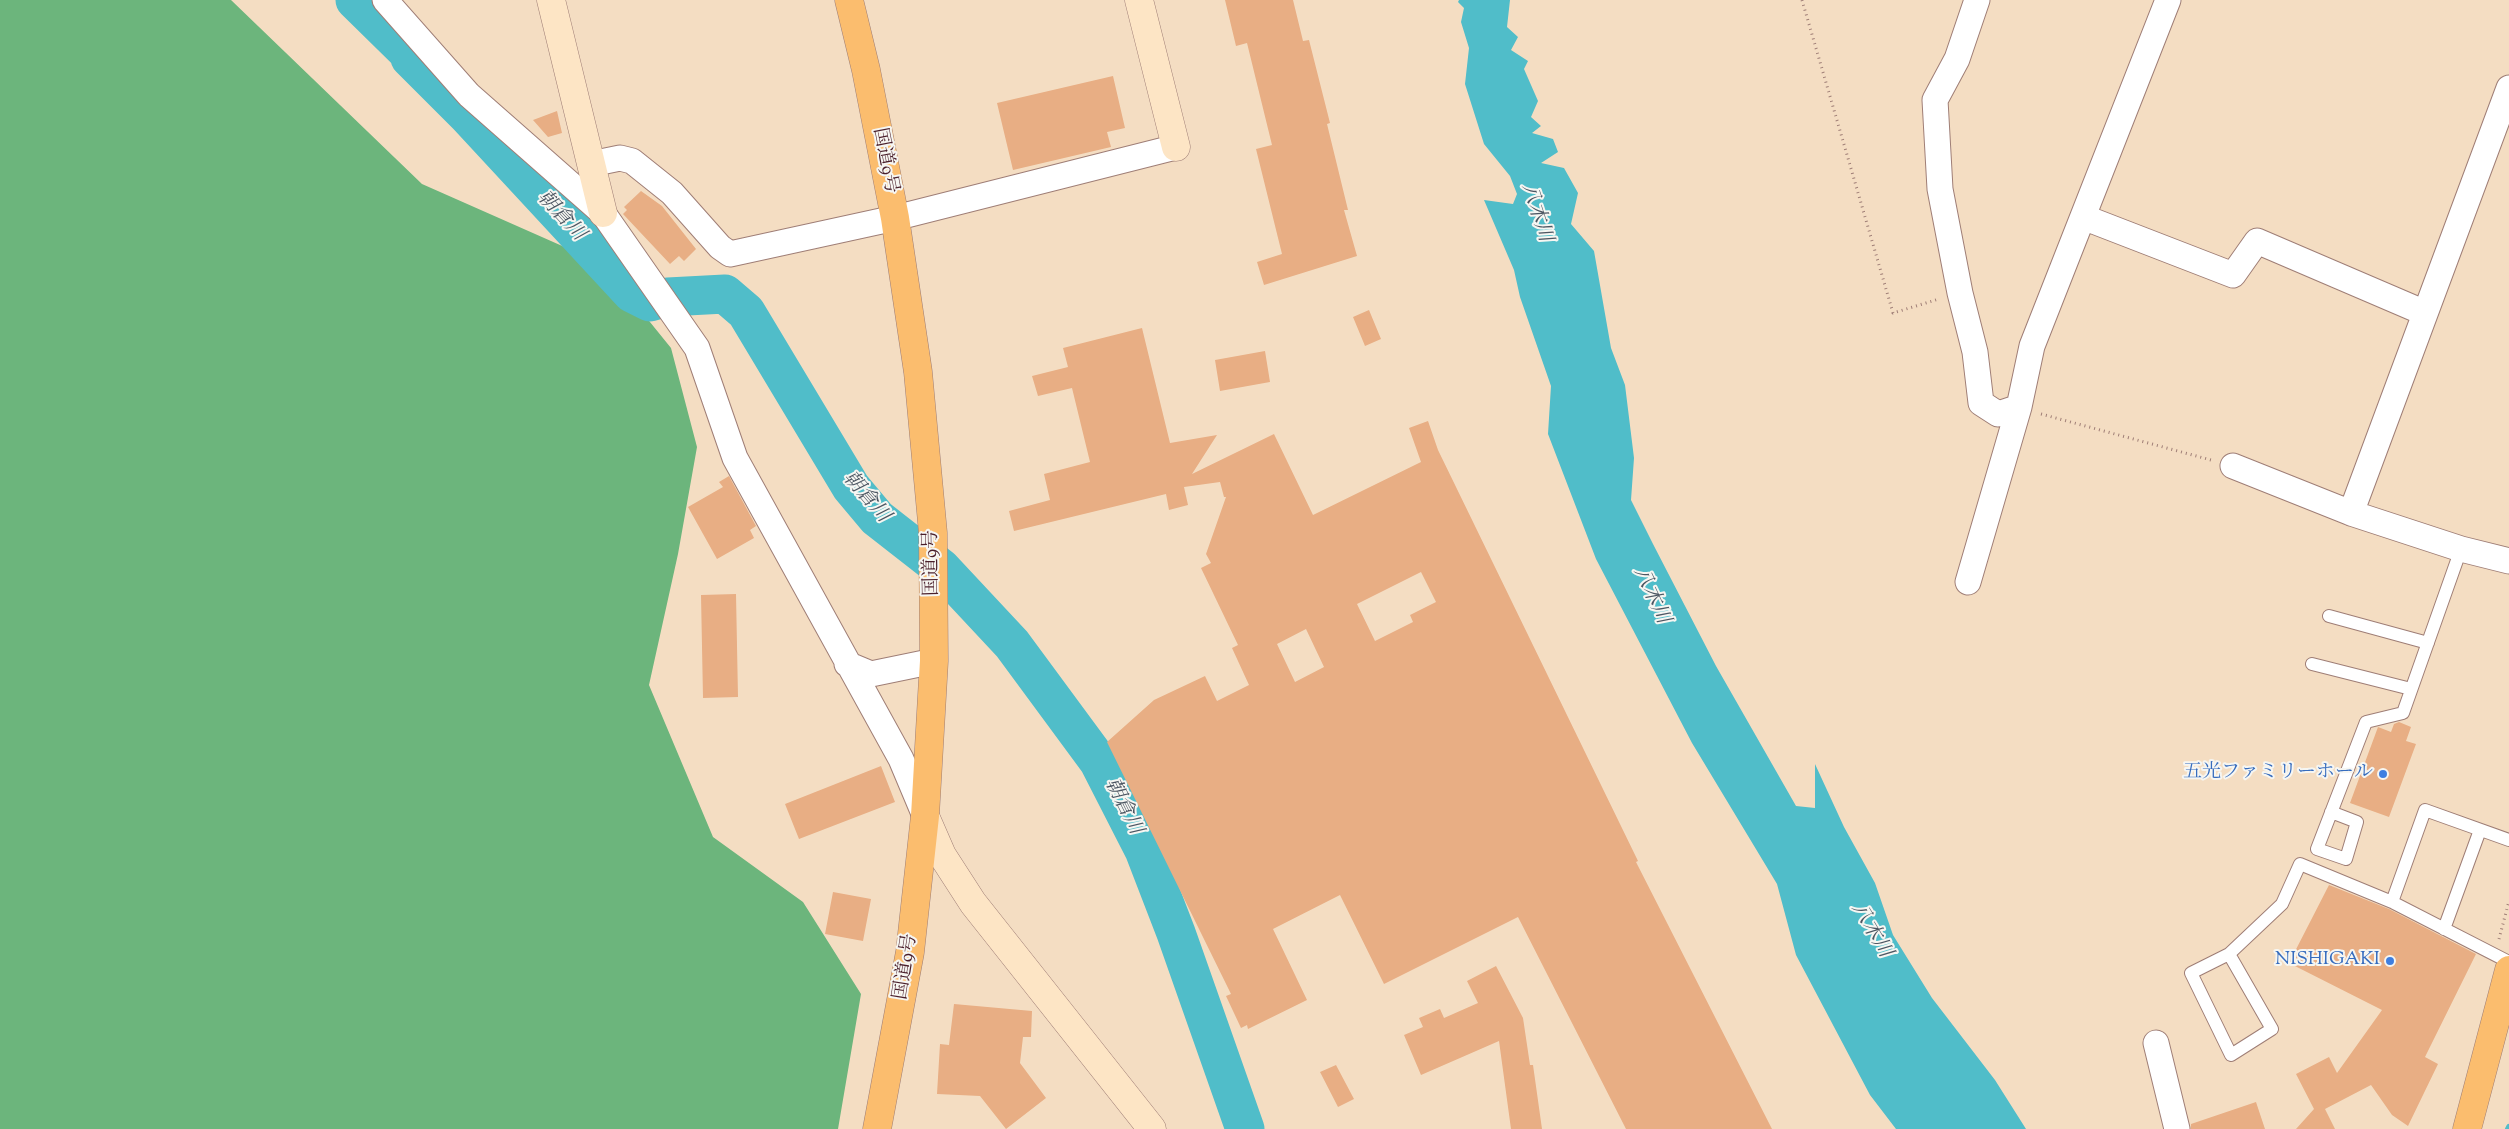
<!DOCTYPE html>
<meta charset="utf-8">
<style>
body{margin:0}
canvas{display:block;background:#f4ddc2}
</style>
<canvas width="2509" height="1129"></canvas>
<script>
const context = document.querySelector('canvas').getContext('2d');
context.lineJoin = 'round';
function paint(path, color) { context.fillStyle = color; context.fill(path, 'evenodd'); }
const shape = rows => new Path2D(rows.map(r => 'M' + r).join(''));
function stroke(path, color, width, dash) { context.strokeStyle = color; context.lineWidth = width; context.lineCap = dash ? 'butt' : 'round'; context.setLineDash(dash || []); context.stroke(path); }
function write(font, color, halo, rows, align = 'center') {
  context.font = font + ' "Sorts Mill Goudy","Noto Serif JP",serif'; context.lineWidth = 4; context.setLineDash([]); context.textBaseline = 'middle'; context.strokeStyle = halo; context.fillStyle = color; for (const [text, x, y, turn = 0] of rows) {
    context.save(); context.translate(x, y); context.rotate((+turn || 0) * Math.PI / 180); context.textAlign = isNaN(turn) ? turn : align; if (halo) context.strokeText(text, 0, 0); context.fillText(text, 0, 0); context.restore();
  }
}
const forest = shape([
 [0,0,231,0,422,184,603,264,671,348,697,447,678,554,649,685,713,837,803,902,861,994,838,1129,0,1129]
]);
const water = shape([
 [1459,0,1510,0,1507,27,1518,37,1511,50,1528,61,1524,69,1538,101,1531,117,1541,126,1532,133,1553,139,1558,152,1541,163,1564,168,1578,193,1571,224,1594,251,1611,348,1625,385,1634,458,1631,500,1653,544,1716,666,1796,806,1815,808,1815,764,1844,827,1875,883,1893,935,1932,998,1995,1080,2026,1129,1896,1129,1870,1095,1796,955,1777,884,1692,743,1596,559,1548,434,1551,386,1520,297,1514,270,1484,200,1513,204,1517,194,1510,176,1484,144,1465,84,1469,48,1461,22,1464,8,1458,2]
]);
const stream = shape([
 [2508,1129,2509,1127]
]);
const river = shape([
 [355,0,410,54,410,58,468,116,632,293,650,302,668,297,725,294,746,312,851,487,877,518,941,568,1012,644,1099,762,1144,850,1176,933,1245,1129]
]);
const building = shape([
 [1225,0,1293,0,1303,41,1309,40,1330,123,1327,124,1348,210,1344,210,1357,256,1264,285,1257,262,1282,254,1256,149,1272,145,1247,43,1236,46],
 [1113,76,1125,128,1107,132,1111,147,1013,170,997,103],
 [557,111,562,133,548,137,533,120],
 [641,191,662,206,696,249,684,261,679,256,670,264,623,214,627,210,624,207],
 [1369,310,1381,339,1365,346,1353,317],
 [1142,328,1170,443,1217,435,1192,474,1274,434,1313,515,1421,462,1409,428,1428,421,1438,450,1638,861,1636,862,1772,1129,1626,1129,1518,917,1384,984,1340,895,1273,929,1307,1000,1248,1029,1247,1025,1241,1028,1226,996,1231,994,1107,742,1154,700,1205,676,1217,701,1249,685,1232,648,1238,645,1201,568,1211,563,1206,554,1226,497,1224,497,1220,482,1184,487,1188,505,1169,510,1166,494,1014,531,1009,511,1050,500,1044,474,1090,462,1072,388,1038,396,1032,376,1068,367,1063,348],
 [1421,572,1436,602,1410,615,1413,622,1375,641,1357,604],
 [1306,629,1324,667,1295,682,1277,644],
 [1265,351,1270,382,1220,391,1215,360],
 [729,476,756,526,750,530,754,538,717,559,688,507,723,487,719,482],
 [736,594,738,697,703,698,701,595],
 [2399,722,2411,727,2406,741,2416,744,2389,817,2350,803,2378,727,2391,732,2394,724],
 [881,766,895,802,799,839,785,804],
 [2329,885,2389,909,2476,954,2425,1057,2438,1064,2408,1126,2392,1115,2371,1085,2325,1109,2335,1129,2296,1129,2314,1109,2296,1074,2329,1057,2337,1073,2382,1010,2289,963],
 [833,892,871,899,863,941,825,934],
 [1496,966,1523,1018,1530,1065,1533,1065,1542,1129,1511,1129,1499,1041,1421,1075,1404,1035,1423,1027,1419,1018,1440,1009,1444,1018,1478,1003,1467,981],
 [954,1004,1032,1011,1031,1037,1023,1037,1020,1063,1046,1098,1006,1129,980,1096,937,1094,940,1044,949,1045],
 [1336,1065,1354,1099,1338,1107,1320,1072],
 [2256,1102,2265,1129,2191,1129,2191,1124]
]);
const path = shape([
 [1802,0,1893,313,1939,299],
 [2041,414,2211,460],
 [2499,939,2509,901]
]);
const lane = shape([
 [2329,616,2428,643],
 [2312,664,2411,689],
 [2331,812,2357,822,2346,859,2317,849,2366,722,2403,713,2461,549],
 [2509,840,2425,810,2392,902,2509,962],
 [2444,929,2480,830],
 [2229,954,2272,1029,2231,1055,2191,973,2229,954,2282,904,2300,864,2392,902]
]);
const street = shape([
 [385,0,469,95,603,213,697,348,735,458,901,759,925,816],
 [1977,0,1957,59,1935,100,1940,189,1960,293,1975,352,1981,403,1998,414,2019,407],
 [591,164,620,158,632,161,672,193,720,247,730,254,895,218,1176,147],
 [2083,217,2233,275,2257,241,2425,313],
 [2233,466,2351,513,2461,549,2509,561],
 [2351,513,2509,88],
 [1968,582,2019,407,2032,346,2168,0],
 [847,664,871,674,934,661],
 [2156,1043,2177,1129]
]);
const secondary = shape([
 [551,0,603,213],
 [1139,0,1176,147],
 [925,816,942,855,973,903,1152,1129]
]);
const primary = shape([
 [2467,1129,2509,970]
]);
const highway = shape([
 [849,0,866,70,895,218,918,372,933,533,934,661,925,816,910,952,877,1129]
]);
const markers = [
 [2383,774,5,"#3f7fe0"],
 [2390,961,5,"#3f7fe0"]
];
const streetNames = [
 ["国道9号",884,161,79],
 ["国道9号",933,563,-91],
 ["国道9号",907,967,-81]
];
const shopNames = [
 ["五光ファミリーホール",2373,774],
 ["NISHIGAKI",2380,961]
];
const waterNames = [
 ["八木川",1535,213,72],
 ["朝倉川",560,217,47],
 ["朝倉川",865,498,49],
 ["八木川",1650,596,65],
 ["朝倉川",1122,807,63],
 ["八木川",1870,931,59]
];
paint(forest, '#6cb57c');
paint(water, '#50bdc9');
stroke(stream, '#50bdc9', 6);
stroke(river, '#50bdc9', 39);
paint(building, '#e8ae84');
stroke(lane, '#9f7e76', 14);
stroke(street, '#9f7e76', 27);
stroke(secondary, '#9f7e76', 29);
stroke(primary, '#9f7e76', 29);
stroke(highway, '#9f7e76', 29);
stroke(path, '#9f7e76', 3, [1, 4]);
stroke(lane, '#fff', 12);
stroke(street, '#fff', 25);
stroke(secondary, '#fde5c5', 28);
stroke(primary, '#fbbd6e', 28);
stroke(highway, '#fbbd6e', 28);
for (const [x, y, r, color] of markers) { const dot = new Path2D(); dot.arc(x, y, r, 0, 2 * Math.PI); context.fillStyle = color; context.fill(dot); stroke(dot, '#f6f6f2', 2); }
write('19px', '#4a1f2b', '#f6f6f2', streetNames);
write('19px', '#366cbe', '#f6f6f2', shopNames, 'right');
write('italic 20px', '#4c5662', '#f6f6f2', waterNames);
</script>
